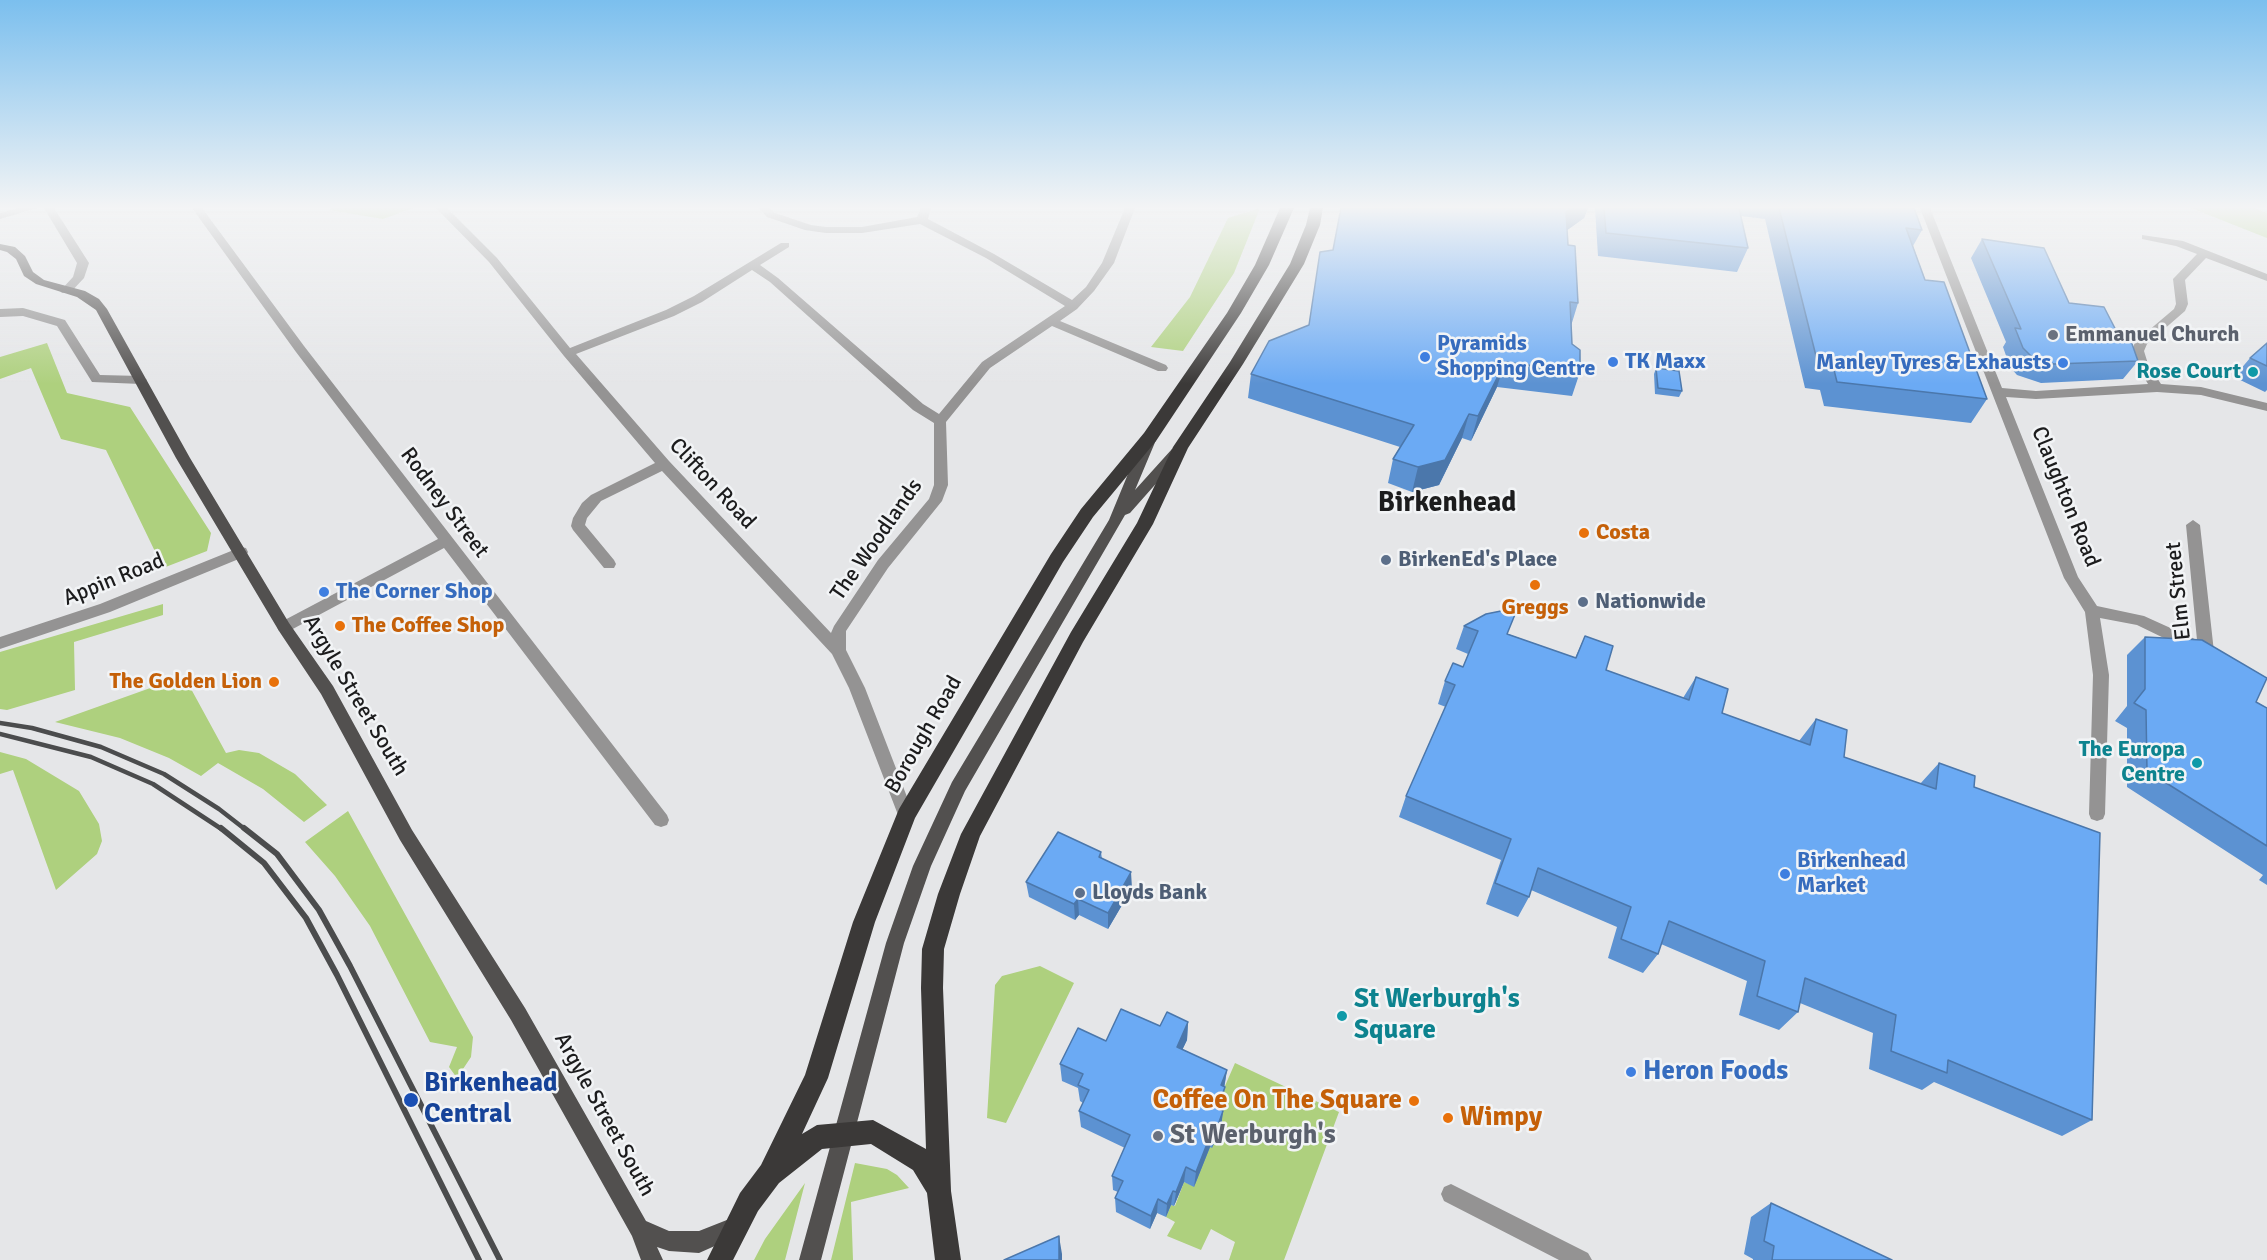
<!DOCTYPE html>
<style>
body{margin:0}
canvas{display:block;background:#e5e6e8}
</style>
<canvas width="2267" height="1260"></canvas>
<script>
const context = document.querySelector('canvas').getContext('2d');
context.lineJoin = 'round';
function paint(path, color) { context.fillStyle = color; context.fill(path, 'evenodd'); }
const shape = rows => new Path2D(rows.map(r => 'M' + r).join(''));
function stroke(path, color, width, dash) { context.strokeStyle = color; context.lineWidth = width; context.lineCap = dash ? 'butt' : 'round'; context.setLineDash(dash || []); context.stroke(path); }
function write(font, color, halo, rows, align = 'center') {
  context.font = font + ' Signika,sans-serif'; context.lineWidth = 5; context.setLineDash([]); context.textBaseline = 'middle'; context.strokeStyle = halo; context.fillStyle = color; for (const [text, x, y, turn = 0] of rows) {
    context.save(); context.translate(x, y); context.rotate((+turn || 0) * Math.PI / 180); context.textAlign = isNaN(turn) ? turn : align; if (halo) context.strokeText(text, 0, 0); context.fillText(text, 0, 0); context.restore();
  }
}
const green = shape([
 [331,208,413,208,383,219,329,210],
 [1260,208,1234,273,1183,351,1151,347,1190,297,1228,218],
 [2191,208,2254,208,2267,213,2267,238],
 [47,343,67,393,130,407,211,533,207,551,163,568,106,450,61,439,31,368,0,379,0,357],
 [163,604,163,615,74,642,75,690,7,710,0,709,0,652],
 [184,676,226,753,239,750,259,753,295,774,327,805,304,822,263,789,218,763,201,776,169,758,120,738,55,722],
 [0,752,26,759,79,791,99,824,102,841,97,854,56,890,13,770,0,774],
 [348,811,473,1037,471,1057,457,1078,449,1067,457,1047,430,1042,370,926,335,876,305,842],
 [1040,966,1074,983,1006,1123,987,1118,995,985,1002,976],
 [1235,1063,1339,1112,1284,1260,1229,1260,1235,1242,1211,1229,1201,1250,1167,1236,1175,1222,1166,1217,1171,1205,1175,1206,1184,1182,1194,1186,1218,1102],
 [855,1163,887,1169,897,1175,909,1188,851,1202,853,1260,831,1260],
 [805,1183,785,1260,754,1260,765,1239]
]);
const minor = shape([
 [19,208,37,208,0,219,0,213,19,208],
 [44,208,54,208,89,263,84,278,70,293,62,293,60,291,73,277,77,263,44,208],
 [192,208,202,208,304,346,667,815,669,820,667,825,661,827,655,825,444,548,289,631,279,631,277,627,279,623,438,539,296,352,192,208],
 [436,208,447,208,497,258,570,348,666,310,694,296,781,243,789,243,789,247,760,265,778,278,923,404,939,414,982,362,1065,306,986,258,920,224,862,233,826,233,805,230,767,217,759,208,770,208,775,213,811,225,826,227,862,227,917,217,921,208,931,208,928,219,994,254,1072,300,1086,287,1102,263,1125,208,1135,208,1114,263,1094,291,1077,309,1060,321,1166,365,1168,368,1166,371,1158,371,1052,326,990,368,946,422,948,485,942,501,888,568,846,631,846,650,865,688,914,815,912,820,906,822,900,820,849,688,832,654,662,471,601,501,587,518,585,525,614,560,616,564,614,568,604,568,573,530,571,526,573,518,582,503,591,495,655,463,564,356,489,262,436,208],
 [752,270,770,282,913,410,934,423,934,485,929,499,878,560,834,626,831,633,669,461,576,354,674,316,702,302,752,270],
 [1920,208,1930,208,2002,388,2036,391,2148,384,2136,364,2132,351,2135,342,2174,309,2176,304,2173,279,2197,254,2176,246,2142,239,2142,235,2183,241,2267,274,2267,281,2206,258,2185,280,2188,304,2185,311,2147,344,2144,351,2148,364,2161,384,2201,387,2267,403,2267,411,2201,395,2157,392,2036,399,2006,397,2078,577,2097,606,2144,616,2197,640,2186,525,2193,520,2200,525,2214,652,2211,656,2201,656,2137,625,2100,618,2109,675,2105,814,2103,819,2097,821,2091,819,2089,814,2093,675,2085,612,2064,578,1920,208],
 [23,308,65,320,100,375,141,376,147,380,141,384,92,382,57,326,23,316,0,317,0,309,23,308],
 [241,547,246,548,248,552,246,556,110,612,0,649,0,637,100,604,241,547],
 [1451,1184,1588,1253,1592,1260,1559,1260,1444,1201,1441,1194,1444,1187,1451,1184]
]);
const major = shape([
 [0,244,15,247,25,256,33,272,44,280,85,291,99,299,107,309,190,458,289,623,333,686,412,830,525,1008,646,1221,669,1231,699,1231,737,1216,744,1219,747,1226,744,1233,699,1253,669,1251,657,1247,663,1260,641,1260,632,1236,511,1020,400,840,321,694,279,631,176,458,96,310,77,297,36,284,24,276,16,259,7,252,0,250,0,244],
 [1149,436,1156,440,1135,490,1172,449,1182,449,1184,452,1130,513,1125,515,965,791,931,866,904,943,821,1260,799,1260,886,943,913,866,952,782,1109,520,1142,440,1149,436]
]);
const highway = shape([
 [1280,208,1294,208,1269,265,1241,313,1156,441,1093,517,1063,562,915,818,875,922,828,1078,802,1134,817,1125,873,1120,926,1149,921,988,922,949,938,894,961,834,1071,632,1137,523,1173,447,1230,362,1290,264,1306,225,1310,208,1323,208,1320,225,1304,264,1243,364,1188,448,1153,524,1083,642,980,836,960,894,944,949,943,988,951,1191,961,1260,935,1260,927,1193,913,1170,871,1144,822,1149,779,1183,758,1211,733,1260,707,1260,740,1193,761,1165,805,1075,853,922,899,809,1051,554,1081,509,1144,433,1227,313,1255,265,1280,208]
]);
const railFar1 = shape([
 [0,723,32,728,101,747,164,774,219,809,246,830],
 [0,734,91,757,153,784,223,830]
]);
const rail = shape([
 [221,828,264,863,306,918,337,975,479,1260],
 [244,828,277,854,319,910,350,966,500,1260]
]);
const wall = shape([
 [1341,208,1588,208,1584,218,1567,230,1568,245,1578,303,1571,326,1572,344,1580,372,1572,396,1497,387,1471,441,1462,438,1439,485,1412,492,1388,483,1393,459,1400,447,1248,398,1251,374,1309,325,1333,250],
 [1595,208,1914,208,1922,230,1913,246,1925,280,1987,399,1971,423,1824,406,1820,390,1805,388,1765,219,1741,216,1748,248,1737,272,1598,256],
 [1982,239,2069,303,2121,340,2138,361,2123,379,2041,383,2017,375,2010,367,2003,347,2006,342,1971,258],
 [2267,343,2267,390,2265,392,2234,377,2250,358],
 [1656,368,1682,391,1679,397,1655,394,1654,374],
 [1464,626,1508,634,1575,658,1585,636,1606,670,1683,698,1696,677,1722,713,1799,741,1816,719,1844,757,1920,784,1939,763,1974,787,2092,1120,2062,1136,1934,1082,1922,1090,1869,1069,1873,1033,1800,1003,1798,1012,1779,1030,1739,1015,1747,981,1661,944,1658,954,1643,973,1608,958,1617,927,1531,890,1529,897,1518,917,1486,904,1501,860,1399,817,1406,796,1446,707,1438,704,1445,681,1463,667,1468,654,1456,649],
 [2145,637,2267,708,2267,885,2259,880,2263,875,2127,787,2127,728,2115,721,2127,706,2127,655],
 [1101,852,1102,859,1132,888,1108,929,1079,915,1075,920,1029,897,1026,882],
 [1188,1022,1187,1040,1182,1050,1227,1070,1222,1103,1220,1110,1223,1111,1221,1127,1212,1148,1210,1147,1194,1187,1184,1182,1174,1206,1171,1205,1166,1217,1157,1213,1150,1229,1116,1212,1115,1198,1118,1192,1113,1190,1112,1176,1125,1148,1081,1127,1079,1111,1083,1103,1080,1101,1078,1088,1062,1081,1060,1064,1106,1041],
 [1771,1203,1892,1260,1753,1260,1753,1259,1744,1254,1751,1217]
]);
const shadedWall = shape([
 [1572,208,1588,208,1584,218,1559,236,1566,212],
 [1505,362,1497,387,1471,441,1478,416],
 [1469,414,1462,438,1439,485,1412,492,1418,467],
 [1131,872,1132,888,1108,929,1108,913],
 [1078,899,1079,915,1075,920,1074,904],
 [1188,1022,1187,1040,1175,1065,1177,1047],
 [1227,1070,1224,1087,1221,1085],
 [1225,1087,1222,1103,1214,1124,1217,1108],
 [1223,1111,1221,1127,1212,1148,1215,1133],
 [1212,1131,1210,1147,1194,1187,1196,1172],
 [1186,1167,1184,1182,1174,1206,1176,1192],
 [1173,1191,1171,1205,1166,1217,1167,1204],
 [1158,1199,1157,1213,1150,1229,1151,1216],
 [1059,1236,1062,1254,1062,1260,1059,1260]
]);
const building = shape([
 [1341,208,1572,208,1566,212,1568,245,1575,246,1578,303,1570,302,1572,344,1580,350,1580,372,1505,362,1478,416,1469,414,1445,460,1418,467,1393,459,1414,425,1251,374,1269,341,1309,325,1320,252,1333,250,1341,208],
 [1604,208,1739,208,1748,248,1606,233,1604,208],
 [1779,208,1914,208,1922,230,1906,228,1925,280,1944,282,1987,399,1837,382,1833,366,1818,364,1779,208],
 [1982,239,2044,248,2069,303,2104,307,2121,340,2131,341,2138,361,2054,364,2031,356,2023,348,2015,328,2021,329,1982,239],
 [2267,343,2267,366,2250,358,2267,343],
 [1656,368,1679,371,1682,391,1658,388,1656,368],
 [1501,611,1516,612,1507,634,1576,658,1585,636,1613,646,1606,670,1689,700,1696,677,1728,689,1722,713,1810,745,1816,719,1847,730,1844,757,1936,789,1939,763,1975,776,1974,787,2100,833,2092,1120,1948,1060,1947,1073,1891,1051,1896,1015,1805,978,1798,1012,1757,996,1765,961,1669,921,1658,954,1621,939,1631,907,1538,868,1529,897,1495,883,1511,839,1406,796,1455,685,1445,681,1453,663,1463,667,1478,631,1464,626,1486,614,1501,611],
 [2145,637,2202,640,2267,678,2256,702,2267,708,2267,846,2147,771,2146,710,2134,703,2145,689,2145,637],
 [1058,832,1101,852,1099,857,1131,872,1108,913,1078,899,1074,904,1026,882,1058,832],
 [1121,1009,1160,1026,1167,1012,1188,1022,1177,1047,1227,1070,1221,1085,1225,1087,1217,1108,1223,1111,1215,1133,1212,1131,1196,1172,1186,1167,1176,1192,1173,1191,1167,1204,1158,1199,1151,1216,1115,1198,1123,1181,1112,1176,1130,1135,1079,1111,1089,1090,1078,1085,1083,1074,1060,1064,1078,1028,1106,1041,1121,1009],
 [1771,1203,1892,1260,1772,1260,1774,1246,1764,1241,1771,1203],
 [1059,1236,1059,1260,1004,1260,1059,1236]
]);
const markers = [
 [2053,335,6,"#6b7280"],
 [1425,357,6,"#3f7fe0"],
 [1613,362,6,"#3f7fe0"],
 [2063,363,6,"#3f7fe0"],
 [2253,372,6,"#0f9aa8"],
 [1584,533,6,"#e8710a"],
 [1386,560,6,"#5c6f8a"],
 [1535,585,6,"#e8710a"],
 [324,592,6,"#3f7fe0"],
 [1583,602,6,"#5c6f8a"],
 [340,626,6,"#e8710a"],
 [274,682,6,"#e8710a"],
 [2197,763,6,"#0f9aa8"],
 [1785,874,6,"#3f7fe0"],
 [1080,893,6,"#5c6f8a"],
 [1342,1016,6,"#0f9aa8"],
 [1631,1072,6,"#3f7fe0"],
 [411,1100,8,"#1a4fb4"],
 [1414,1101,6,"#e8710a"],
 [1448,1118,6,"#e8710a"],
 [1158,1136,6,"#6b7280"]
];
const worshipNames = [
 ["Emmanuel Church",2065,335]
];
const shopNames = [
 ["Pyramids",1437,344],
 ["Shopping Centre",1437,369],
 ["TK Maxx",1625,362],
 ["Manley Tyres & Exhausts",2051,363,"right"],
 ["The Corner Shop",336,592],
 ["Birkenhead",1797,861],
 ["Market",1797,886]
];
const cultureNames = [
 ["Rose Court",2241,372],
 ["The Europa",2185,750],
 ["Centre",2185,775]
];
const streetNames = [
 ["Clifton Road",712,484,47],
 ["Claughton Road",2065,497,68],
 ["Rodney Street",444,503,53],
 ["The Woodlands",877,540,-55],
 ["Appin Road",114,580,-22],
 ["Elm Street",2179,591,-96],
 ["Argyle Street South",355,696,59],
 ["Borough Road",924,735,-60],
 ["Argyle Street South",604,1115,61]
];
const foodNames = [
 ["Costa",1596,533],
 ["Greggs",1535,608,"center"],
 ["The Coffee Shop",352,626],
 ["The Golden Lion",262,682,"right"]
];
const serviceNames = [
 ["BirkenEd's Place",1398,560],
 ["Nationwide",1595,602],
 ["Lloyds Bank",1092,893]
];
const nearCulturenames = [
 ["St Werburgh's",1354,1000],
 ["Square",1354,1031]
];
const nearShopnames = [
 ["Heron Foods",1643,1072]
];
const nearTransitnames = [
 ["Birkenhead",424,1084],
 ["Central",424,1115]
];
const nearFoodnames = [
 ["Coffee On The Square",1402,1101],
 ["Wimpy",1460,1118,"left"]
];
const nearWorshipnames = [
 ["St Werburgh's",1170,1136]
];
const districtNames = [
 ["Birkenhead",1447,504]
];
paint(green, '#aed07e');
paint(minor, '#949393');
paint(major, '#52504f');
paint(highway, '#3b3938');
stroke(railFar1, '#4b4c4d', 4.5);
stroke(rail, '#4b4c4d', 6);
paint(wall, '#5c92d2');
paint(shadedWall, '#4b77ab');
paint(building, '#6baaf4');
stroke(building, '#4b77ab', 1.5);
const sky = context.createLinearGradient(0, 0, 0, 384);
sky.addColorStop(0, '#7bbfee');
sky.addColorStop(0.54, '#f3f4f5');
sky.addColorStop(1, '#f3f4f500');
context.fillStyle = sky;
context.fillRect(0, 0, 2267, 384);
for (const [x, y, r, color] of markers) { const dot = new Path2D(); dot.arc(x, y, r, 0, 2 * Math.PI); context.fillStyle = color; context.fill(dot); stroke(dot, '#f2f4f6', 2); }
write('bold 22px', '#5b616d', '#f2f4f6', worshipNames, 'left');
write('bold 22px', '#366cbe', '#f2f4f6', shopNames, 'left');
write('bold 22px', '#0d838f', '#f2f4f6', cultureNames, 'right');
write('22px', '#1c1c1d', '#f2f4f6', streetNames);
write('bold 22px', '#c56008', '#f2f4f6', foodNames, 'left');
write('bold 22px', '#4e5e75', '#f2f4f6', serviceNames, 'left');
write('bold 27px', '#0d838f', '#f2f4f6', nearCulturenames, 'left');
write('bold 27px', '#366cbe', '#f2f4f6', nearShopnames, 'left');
write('bold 27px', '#164399', '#f2f4f6', nearTransitnames, 'left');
write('bold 27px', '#c56008', '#f2f4f6', nearFoodnames, 'right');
write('bold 27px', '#5b616d', '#f2f4f6', nearWorshipnames, 'left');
write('bold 28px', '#1c1c1d', '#f2f4f6', districtNames);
</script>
